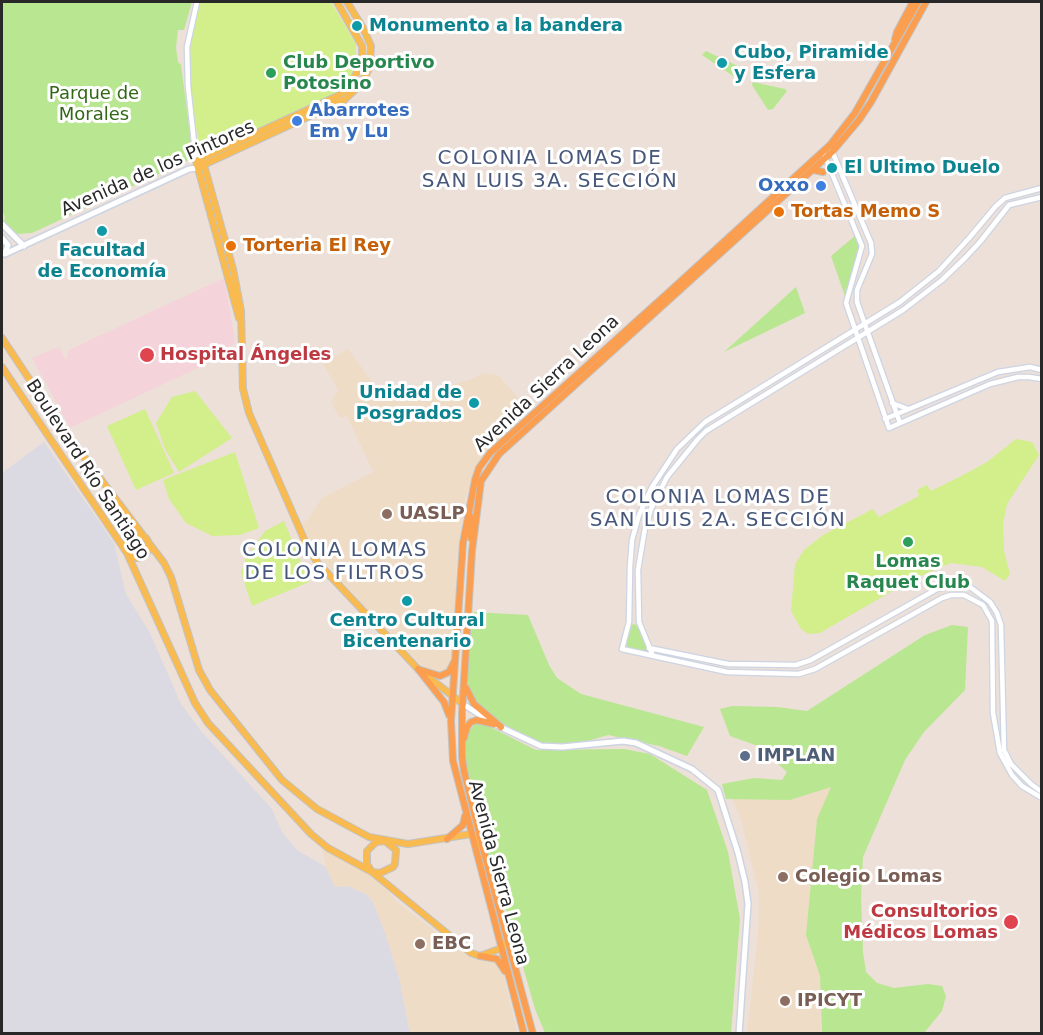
<!DOCTYPE html>
<meta charset="utf-8">
<style>
body{margin:0}
#map{position:relative;width:1043px;height:1035px;overflow:hidden;background:#ece0d8;font-family:"DejaVu Sans",sans-serif}
canvas{display:block}
.frame{position:absolute;inset:0;border:3px solid #282828;pointer-events:none}
</style>
<div id="map">
<canvas width="1043" height="1035"></canvas>
<div class="frame"></div>
</div>
<script>
const context = document.querySelector('canvas').getContext('2d');
context.lineJoin = 'round';
function paint(path, color) { context.fillStyle = color; context.fill(path, 'evenodd'); }
const shape = rows => new Path2D(rows.map(r => 'M' + r).join(''));
function stroke(path, color, width, dash) { context.strokeStyle = color; context.lineWidth = width; context.lineCap = dash ? 'butt' : 'round'; context.setLineDash(dash || []); context.stroke(path); }
function write(font, color, halo, rows, align = 'center') {
  context.font = font + ' "DejaVu Sans",sans-serif'; context.lineWidth = 6; context.setLineDash([]); context.textBaseline = 'middle'; context.strokeStyle = halo; context.fillStyle = color; for (const [text, x, y, turn = 0] of rows) {
    context.save(); context.translate(x, y); context.rotate((+turn || 0) * Math.PI / 180); context.textAlign = isNaN(turn) ? turn : align; if (halo) context.strokeText(text, 0, 0); context.fillText(text, 0, 0); context.restore();
  }
}
const industrial = shape([
 [44,442,114,543,126,594,150,633,181,704,201,731,272,809,282,832,297,850,326,867,335,887,348,886,366,894,373,902,386,935,400,981,410,1033,2,1033,2,473]
]);
const education = shape([
 [348,349,382,395,388,399,434,390,472,379,484,373,498,375,529,410,499,438,476,466,465,500,457,561,454,654,450,667,440,674,434,674,423,666,389,634,310,546,302,524,307,520,322,498,373,472,347,416,340,418,331,403,338,390,323,364],
 [832,786,817,819,806,935,820,976,821,1033,747,1033,758,935,759,894,742,824,733,799,790,800],
 [322,848,364,871,388,891,396,901,463,953,476,958,496,961,502,969,517,1033,410,1033,400,981,386,935,373,902,366,894,348,886,335,887,326,867]
]);
const medical = shape([
 [224,278,234,334,235,344,229,346,232,352,70,428,32,358,59,347,66,360,69,350,73,348]
]);
const green = shape([
 [2,2,192,2,184,30,178,30,176,48,178,62,181,65,192,149,191,159,32,233,16,234,3,223,5,218,2,208],
 [706,51,748,71,739,80,702,55],
 [753,82,785,89,787,91,773,109,768,110,752,85],
 [856,235,860,248,846,299,831,256],
 [796,287,805,313,724,352],
 [473,612,528,615,549,665,557,678,581,694,704,727,687,756,659,746,608,735,584,742,562,744,540,743,526,737,483,712,476,703,469,689,467,675],
 [634,624,636,625,643,636,648,648,646,655,627,650,625,641,629,626],
 [952,625,968,627,965,690,924,732,905,760,863,857,861,897,863,952,866,972,877,983,894,988,928,984,942,986,946,996,942,1011,924,1033,822,1033,820,976,806,935,817,819,831,787,790,800,726,799,722,784,754,778,782,780,787,772,758,746,730,736,720,709,732,706,777,707,807,711,925,635],
 [476,723,484,724,536,750,624,749,650,754,707,790,728,852,740,919,731,1033,545,1033,535,1009,507,911,498,902,475,809,466,764,465,744,467,733]
]);
const pitch = shape([
 [199,2,331,2,356,44,356,68,350,79,342,81,341,87,342,91,213,151,207,152,202,150,199,144,193,111,189,65,191,32],
 [195,391,232,438,179,472,165,449,156,423,172,397],
 [145,409,174,473,136,490,107,426],
 [1016,439,1032,442,1039,455,1007,504,1003,524,1004,551,1010,574,1005,581,982,567,951,563,927,573,894,590,820,633,808,634,801,629,791,611,795,564,804,550,823,535,873,509,879,517,919,496,917,490,927,485,931,491,963,475,987,462],
 [235,452,259,528,240,535,212,536,186,523,169,499,163,480],
 [284,521,309,582,252,606,241,573,246,558,265,531]
]);
const tertiary = shape([
 [832,151,871,243,872,254,857,290,857,302,900,423],
 [823,152,862,246,846,303,889,428,990,384,1018,377,1029,377,1042,379],
 [196,161,188,86,187,47,197,2],
 [1042,188,1005,198,996,206,970,237,939,271,900,302,705,422,677,449,652,487,639,515,632,540,630,567,629,622,622,649,727,672,799,674,815,669,942,598,951,595,964,595,983,605,992,621,993,713,1000,753,1012,775,1022,786,1042,798],
 [892,403,908,409],
 [885,419,998,372,1030,367,1042,370],
 [649,648,728,664,796,665,811,660,937,589,956,585,970,587,990,602,997,613,1001,625,1004,750,1011,764,1031,784,1042,792],
 [653,656,639,622,638,570,645,528,651,509,667,477,698,439,706,431,903,310,942,280,965,258,980,242,1009,205,1042,197]
]);
const secondary = shape([
 [2,224,24,246],
 [2,238,8,245,5,253],
 [5,254,189,169,198,168],
 [463,704,494,724,541,746,562,747,623,741,636,743,692,769,718,790,738,853,745,882,748,904,739,1034]
]);
const primary = shape([
 [202,158,233,269,241,311,243,389,249,413,307,546,317,562,418,669,463,704],
 [201,166,344,100,360,85,369,69,371,46,363,28,347,2],
 [239,318,196,161,338,96,350,86,356,74,362,57,362,46,337,2],
 [2,338,59,424,164,563,171,577,199,670,210,690,282,780,317,809,369,837,408,844,471,834,483,848],
 [2,367,127,553,195,703,208,723,311,834,328,848,372,872,471,953,480,956,502,948,509,941],
 '125 546a12 12 0 1 1 24 0a12 12 0 1 1-24 0Z',
 [385,841,396,850,395,864,393,867,380,873,372,872,367,864,367,851,376,842,385,841]
]);
const trunk = shape([
 [895,39,897,32,913,2],
 [814,170,823,172],
 [470,516,471,538],
 [418,669,444,702,449,715],
 [421,670,440,676,449,672,454,662],
 [466,688,474,704,501,727],
 [464,738,467,727,471,722,477,720,494,724],
 [447,839,463,825,465,816],
 [480,956,497,959,505,971],
 [524,1034,453,761,451,721,463,543,475,480,479,468,490,453,669,292,830,145,855,113,918,2],
 [533,1034,483,849,464,771,462,757,462,713,472,551,481,481,499,454,832,152,859,120,871,102,926,2]
]);
const markers = [
 [357,26,6,"#0f9aa8"],
 [722,63,6,"#0f9aa8"],
 [271,73,6,"#2e9e5b"],
 [297,121,6,"#3f7fe0"],
 [832,168,6,"#0f9aa8"],
 [821,186,6,"#3f7fe0"],
 [779,212,6,"#e8710a"],
 [102,231,6,"#0f9aa8"],
 [231,246,6,"#e8710a"],
 [147,355,8,"#e0444e"],
 [474,403,6,"#0f9aa8"],
 [387,514,6,"#8d6e63"],
 [908,542,6,"#2e9e5b"],
 [407,601,6,"#0f9aa8"],
 [745,756,6,"#5c6f8a"],
 [783,877,6,"#8d6e63"],
 [1011,922,8,"#e0444e"],
 [420,944,6,"#8d6e63"],
 [785,1001,6,"#8d6e63"]
];
const cultureNames = [
 ["Monumento a la bandera",369,26],
 ["Cubo, Piramide",734,53],
 ["y Esfera",734,74],
 ["El Ultimo Duelo",844,168],
 ["Facultad",102,251,"center"],
 ["de Economía",102,272,"center"],
 ["Unidad de",462,393,"right"],
 ["Posgrados",462,414,"right"],
 ["Centro Cultural",407,621,"center"],
 ["Bicentenario",407,642,"center"]
];
const leisureNames = [
 ["Club Deportivo",283,63],
 ["Potosino",283,84],
 ["Lomas",908,562,"center"],
 ["Raquet Club",908,583,"center"]
];
const parkNames = [
 ["Parque de",94,94],
 ["Morales",94,115]
];
const shopNames = [
 ["Abarrotes",309,111],
 ["Em y Lu",309,132],
 ["Oxxo",809,186,"right"]
];
const streetNames = [
 ["Avenida de los Pintores",158,169,-24],
 ["Avenida Sierra Leona",547,384,-43],
 ["Boulevard Río Santiago",87,470,57],
 ["Avenida Sierra Leona",498,873,75]
];
const foodNames = [
 ["Tortas Memo S",791,212],
 ["Torteria El Rey",243,246]
];
const healthNames = [
 ["Hospital Ángeles",160,355],
 ["Consultorios",998,912,"right"],
 ["Médicos Lomas",998,933,"right"]
];
const educationNames = [
 ["UASLP",399,514],
 ["Colegio Lomas",795,877],
 ["EBC",432,944],
 ["IPICYT",797,1001]
];
const serviceNames = [
 ["IMPLAN",757,756]
];
const neighbourhoodNames = [
 ["COLONIA LOMAS DE",550,159],
 ["SAN LUIS 3A. SECCIÓN",550,182],
 ["COLONIA LOMAS DE",718,498],
 ["SAN LUIS 2A. SECCIÓN",718,521],
 ["COLONIA LOMAS",335,551],
 ["DE LOS FILTROS",335,574]
];
paint(industrial, '#dbdae3');
paint(education, '#efdcc6');
paint(medical, '#f4d4da');
paint(green, '#b9e690');
paint(pitch, '#d2ef8b');
stroke(tertiary, '#cdd4e2', 7);
stroke(secondary, '#cdd4e2', 8);
stroke(primary, '#c3c3c3', 8);
stroke(trunk, '#c3c3c3', 8);
stroke(tertiary, '#fff', 4.5);
stroke(secondary, '#fff', 5);
stroke(primary, '#f9ba50', 6);
stroke(trunk, '#fc9e50', 6);
for (const [x, y, r, color] of markers) { const dot = new Path2D(); dot.arc(x, y, r, 0, 2 * Math.PI); context.fillStyle = color; context.fill(dot); stroke(dot, '#fff', 2); }
write('bold 18px', '#0d838f', '#fff', cultureNames, 'left');
write('bold 18px', '#27864d', '#fff', leisureNames, 'left');
write('18px', '#316815', '#fff', parkNames);
write('bold 18px', '#366cbe', '#fff', shopNames, 'left');
write('18px', '#282828', '#fff', streetNames);
write('bold 18px', '#c56008', '#fff', foodNames, 'left');
write('bold 18px', '#be3a42', '#fff', healthNames, 'left');
write('bold 18px', '#785e54', '#fff', educationNames, 'left');
write('bold 18px', '#4e5e75', '#fff', serviceNames, 'left');
context.letterSpacing = '1.5px';
write('20px', '#46577b', '#fff', neighbourhoodNames);
context.letterSpacing = '0px';
</script>
